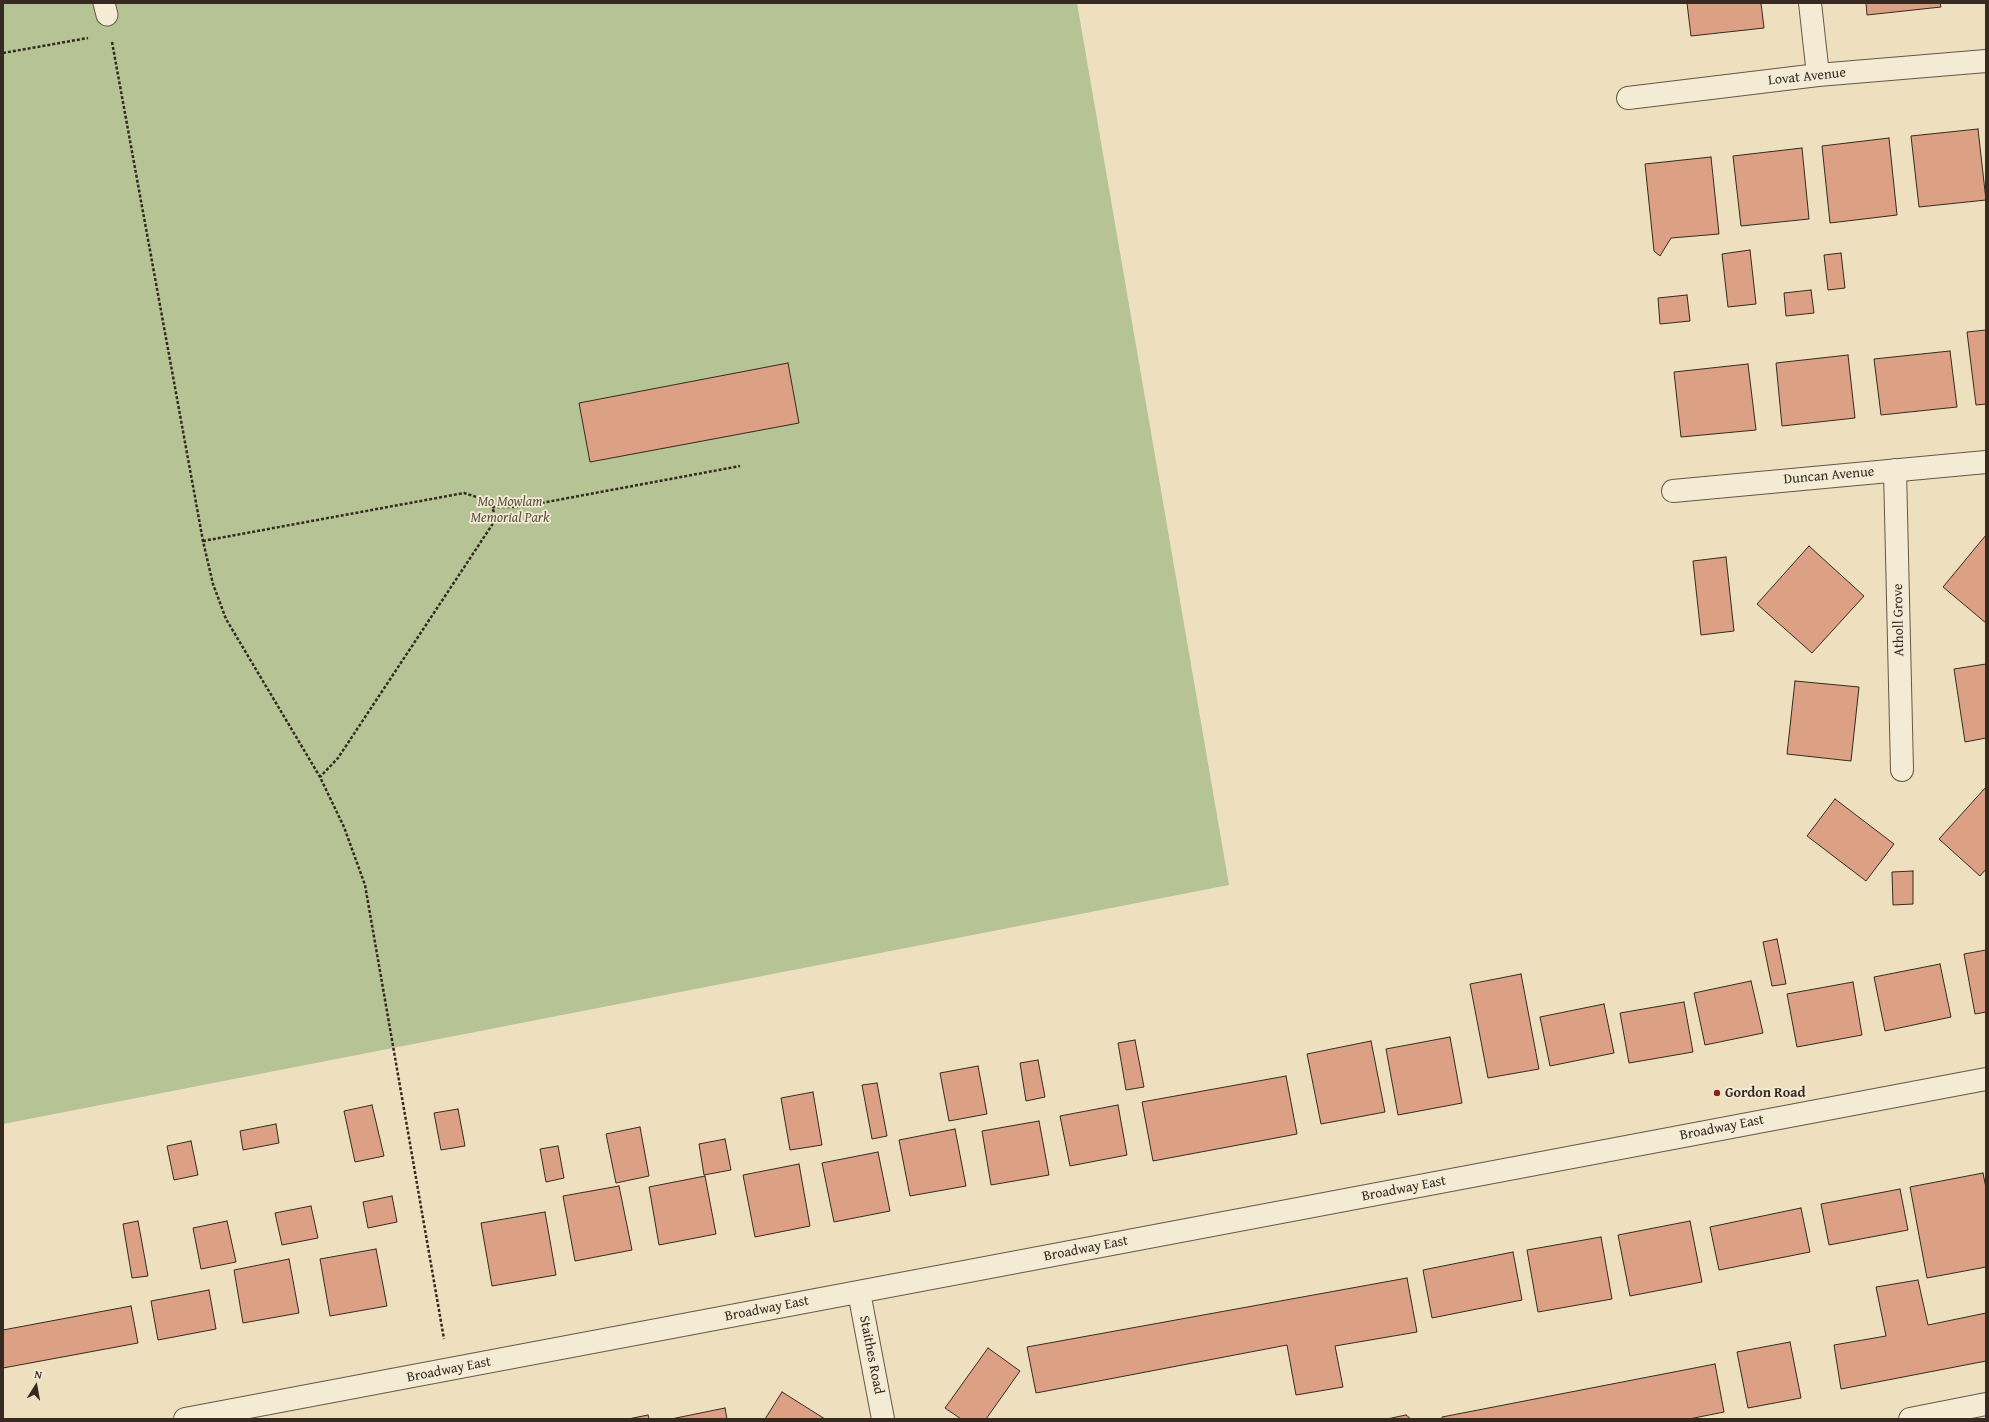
<!DOCTYPE html>
<style>
body{margin:0}
#map{position:relative;width:1989px;height:1422px;overflow:hidden;background:#eee0bf;font-family:"Gentium Book Plus",serif}
canvas{display:block}
.frame{position:absolute;inset:0;border:4px solid #352921;pointer-events:none}
.north{position:absolute;left:16px;top:1366px;width:40px;height:40px;-webkit-text-stroke:3px #f4ebd5;paint-order:stroke;rotate:11deg;font-size:11px;font-weight:700;line-height:16px;text-align:center;color:#352921}
.north::after{content:'';display:block;margin:auto;width:14px;height:18px;background:#352921;clip-path:polygon(50% 0,100% 100%,50% 72%,0 100%)}
</style>
<div id="map">
<canvas width="1989" height="1422"></canvas>
<div class="frame"></div>
<div class="north">N</div>
</div>
<script>
const context = document.querySelector('canvas').getContext('2d');
context.lineJoin = 'round';
function paint(path, color) { context.fillStyle = color; context.fill(path, 'evenodd'); }
const shape = rows => new Path2D(rows.map(r => 'M' + r).join(''));
function stroke(path, color, width, dash) { context.strokeStyle = color; context.lineWidth = width; context.lineCap = dash ? 'butt' : 'round'; context.setLineDash(dash || []); context.stroke(path); }
function write(font, color, halo, rows, align = 'center') {
  context.font = font + ' "Gentium Book Plus",serif'; context.lineWidth = 3.5; context.setLineDash([]); context.textBaseline = 'middle'; context.strokeStyle = halo; context.fillStyle = color; for (const [text, x, y, turn = 0] of rows) {
    context.save(); context.translate(x, y); context.rotate((+turn || 0) * Math.PI / 180); context.textAlign = isNaN(turn) ? turn : align; if (halo) context.strokeText(text, 0, 0); context.fillText(text, 0, 0); context.restore();
  }
}
const green = shape([
 [3,3,1077,3,1229,885,3,1124]
]);
const building = shape([
 [1687,3,1761,3,1764,28,1691,36,1687,3],
 [1866,3,1940,3,1941,7,1867,15,1866,3],
 [1978,129,1986,200,1919,207,1911,136,1978,129],
 [1889,138,1897,215,1830,223,1822,146,1889,138],
 [1802,148,1809,219,1741,226,1733,156,1802,148],
 [1711,157,1719,234,1671,238,1660,256,1654,251,1645,164,1711,157],
 [1750,250,1756,304,1728,307,1722,254,1750,250],
 [1841,253,1845,288,1828,290,1824,255,1841,253],
 [1811,290,1814,313,1786,316,1784,293,1811,290],
 [1687,295,1690,321,1660,324,1658,298,1687,295],
 [1986,330,1986,404,1976,405,1967,332,1986,330],
 [1950,351,1957,407,1881,415,1874,359,1950,351],
 [1848,355,1855,418,1782,426,1776,363,1848,355],
 [788,363,799,423,590,462,579,403,788,363],
 [1748,364,1756,430,1681,437,1674,372,1748,364],
 [1986,535,1986,623,1943,587,1986,535],
 [1809,546,1864,596,1812,653,1757,604,1809,546],
 [1726,557,1734,631,1701,635,1693,561,1726,557],
 [1986,664,1986,738,1965,742,1954,669,1986,664],
 [1795,681,1859,687,1851,761,1787,754,1795,681],
 [1986,787,1986,869,1980,876,1939,839,1986,787],
 [1835,799,1894,844,1866,881,1807,836,1835,799],
 [1913,871,1913,904,1893,905,1892,872,1913,871],
 [1777,939,1786,984,1772,986,1763,942,1777,939],
 [1986,950,1986,1012,1975,1014,1964,954,1986,950],
 [1940,964,1951,1017,1885,1031,1874,977,1940,964],
 [1521,974,1539,1069,1488,1078,1470,984,1521,974],
 [1751,981,1763,1033,1705,1045,1694,993,1751,981],
 [1853,982,1862,1035,1797,1047,1787,994,1853,982],
 [1684,1002,1693,1052,1629,1063,1620,1013,1684,1002],
 [1604,1004,1614,1053,1550,1066,1540,1017,1604,1004],
 [1450,1037,1462,1103,1398,1115,1386,1049,1450,1037],
 [1135,1040,1144,1087,1126,1090,1118,1043,1135,1040],
 [1371,1041,1385,1112,1321,1124,1307,1054,1371,1041],
 [1038,1060,1045,1097,1026,1101,1020,1063,1038,1060],
 [978,1066,987,1114,949,1121,940,1073,978,1066],
 [1286,1076,1297,1134,1153,1161,1142,1102,1286,1076],
 [877,1083,887,1136,872,1139,862,1085,877,1083],
 [813,1092,822,1145,790,1150,781,1098,813,1092],
 [372,1105,384,1156,355,1162,344,1111,372,1105],
 [1118,1105,1127,1155,1070,1166,1060,1116,1118,1105],
 [458,1109,465,1146,441,1150,434,1113,458,1109],
 [1039,1121,1049,1175,991,1185,982,1131,1039,1121],
 [276,1124,279,1143,243,1150,240,1131,276,1124],
 [640,1127,649,1176,616,1183,606,1134,640,1127],
 [955,1129,966,1186,910,1196,899,1140,955,1129],
 [725,1139,731,1170,704,1175,699,1144,725,1139],
 [191,1141,198,1175,174,1180,167,1146,191,1141],
 [558,1146,564,1178,546,1182,540,1149,558,1146],
 [878,1152,890,1211,834,1222,822,1163,878,1152],
 [799,1164,810,1226,755,1237,743,1175,799,1164],
 [1983,1173,1986,1188,1986,1267,1927,1278,1910,1187,1983,1173],
 [705,1176,716,1234,659,1245,649,1187,705,1176],
 [619,1186,632,1250,575,1261,563,1196,619,1186],
 [1900,1189,1908,1230,1829,1245,1821,1204,1900,1189],
 [392,1196,397,1222,368,1228,363,1202,392,1196],
 [311,1206,318,1238,282,1245,275,1213,311,1206],
 [1801,1208,1810,1252,1719,1270,1710,1227,1801,1208],
 [545,1212,556,1275,492,1286,481,1223,545,1212],
 [138,1221,148,1276,132,1278,123,1224,138,1221],
 [227,1221,236,1262,201,1269,193,1228,227,1221],
 [1690,1221,1702,1282,1630,1296,1618,1235,1690,1221],
 [1601,1237,1612,1299,1538,1312,1527,1250,1601,1237],
 [376,1249,387,1306,330,1316,320,1259,376,1249],
 [1513,1252,1522,1300,1432,1318,1423,1270,1513,1252],
 [289,1259,299,1313,243,1323,234,1270,289,1259],
 [1407,1278,1417,1332,1335,1346,1343,1387,1296,1395,1287,1345,1036,1393,1027,1347,1407,1278],
 [1918,1280,1928,1325,1986,1313,1986,1361,1841,1389,1834,1345,1886,1336,1876,1287,1918,1280],
 [209,1290,216,1329,158,1340,151,1301,209,1290],
 [131,1306,138,1343,3,1368,3,1330,131,1306],
 [1790,1342,1801,1398,1748,1408,1737,1352,1790,1342],
 [988,1348,1020,1371,986,1419,961,1419,945,1408,988,1348],
 [1715,1364,1724,1412,1689,1419,1442,1419,1442,1417,1715,1364],
 [782,1392,825,1419,765,1419,782,1392],
 [725,1408,727,1419,671,1419,725,1408],
 [648,1415,649,1419,628,1419,648,1415],
 [1406,1415,1411,1419,1387,1419,1406,1415]
]);
const path = shape([
 [112,42,203,541,213,584,226,619,320,777,344,827,365,885,444,1339],
 [3,53,88,38],
 [492,507,520,507,740,466],
 [203,541,464,493,486,500,492,507,495,515,492,525,338,758,320,777]
]);
const service = shape([
 [104,3,107,15]
]);
const minor = shape([
 [1810,3,1818,75],
 [1628,98,1818,75,1986,61],
 [1895,470,1902,770],
 [1673,491,1986,462],
 [859,1292,883,1419],
 [185,1419,1986,1079],
 [1910,1419,1986,1404]
]);
const markers = [
 [1717,1093,4,"#8f2418"]
];
const streetNames = [
 ["Lovat Avenue",1807,77,-6],
 ["Duncan Avenue",1829,476,-5],
 ["Atholl Grove",1899,620,-91],
 ["Broadway East",1722,1128,-11],
 ["Broadway East",1404,1189,-11],
 ["Broadway East",1086,1249,-11],
 ["Broadway East",767,1309,-11],
 ["Staithes Road",871,1355,79],
 ["Broadway East",449,1370,-11]
];
const parkNames = [
 ["Mo Mowlam",510,502],
 ["Memorial Park",510,518]
];
const poiNames = [
 ["Gordon Road",1725,1093]
];
paint(green, '#b6c394');
paint(building, '#dca185');
stroke(building, '#352921', 1);
stroke(service, '#635748', 23);
stroke(minor, '#635748', 24);
stroke(path, '#352921', 2.5, [3, 2]);
stroke(service, '#f4ebd5', 21);
stroke(minor, '#f4ebd5', 22);
for (const [x, y, r, color] of markers) { const dot = new Path2D(); dot.arc(x, y, r, 0, 2 * Math.PI); context.fillStyle = color; context.fill(dot); stroke(dot, '#f4ebd5', 1.5); }
write('14px', '#352921', '#f4ebd5', streetNames);
write('italic 14px', '#55503e', '#f4ebd5', parkNames);
write('bold 14px', '#352921', '#f4ebd5', poiNames, 'left');
</script>
